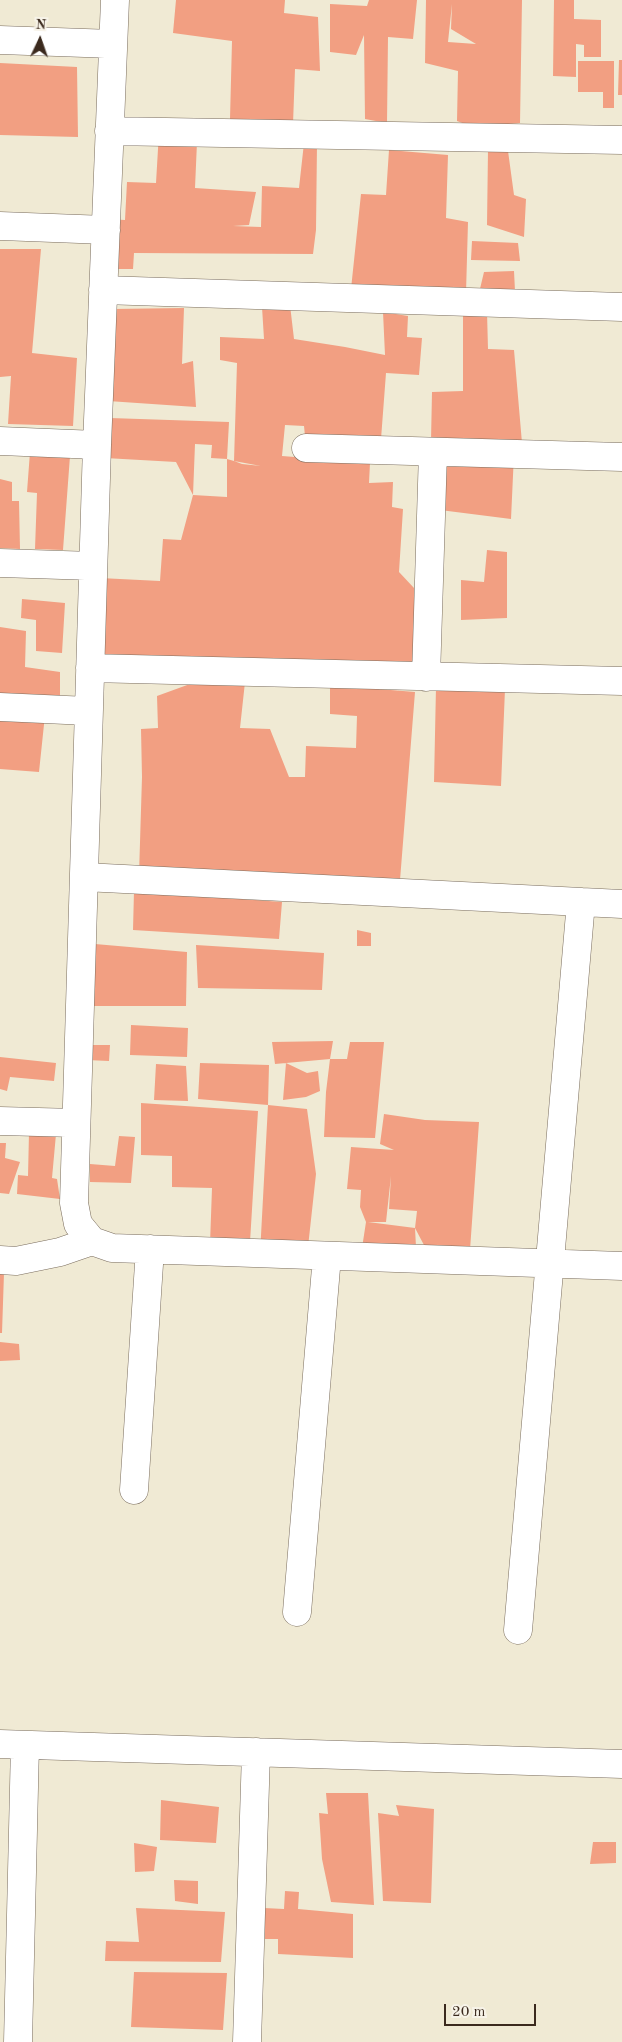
<!DOCTYPE html>
<style>
body{margin:0}
#map{position:relative;width:622px;height:2042px;overflow:hidden;background:#f0ead4;font-family:"Old Standard TT",serif}
canvas{display:block}
.north{position:absolute;left:15px;top:15px;width:50px;height:50px;-webkit-text-stroke:4px #f7f3e8;paint-order:stroke;rotate:3deg;font-size:14px;font-weight:700;line-height:20px;text-align:center;color:#3b2a1e}
.north::after{content:'';display:block;margin:auto;width:18px;height:22px;background:#3b2a1e;clip-path:polygon(50% 0,100% 100%,50% 72%,0 100%)}
.scale{position:absolute;left:444px;top:2004px;width:92px;height:22px;box-sizing:border-box;border:2px solid #3b2a1e;border-top:0;padding-left:6px;font-size:15px;line-height:18px;white-space:nowrap;color:#3b2a1e;-webkit-text-stroke:4px #f7f3e8;paint-order:stroke}
</style>
<div id="map">
<canvas width="622" height="2042"></canvas>
<div class="north">N</div>
<div class="scale">20 m</div>
</div>
<script>
const context = document.querySelector('canvas').getContext('2d');
context.lineJoin = 'round';
function paint(path, color) { context.fillStyle = color; context.fill(path, 'evenodd'); }
const shape = rows => new Path2D(rows.map(r => 'M' + r).join(''));
function stroke(path, color, width, dash) { context.strokeStyle = color; context.lineWidth = width; context.lineCap = dash ? 'butt' : 'round'; context.setLineDash(dash || []); context.stroke(path); }
const building = shape([
 [176,0,285,0,284,13,318,17,320,71,295,69,293,124,230,119,232,41,173,33],
 [369,0,417,0,413,39,388,37,387,123,365,119,364,35,356,55,330,52,330,4,367,6],
 [426,0,522,0,520,123,473,127,457,121,458,71,425,63],
 [452,4,451,29,476,44,448,42],
 [554,0,574,0,574,19,601,20,601,57,584,57,584,45,576,44,576,77,553,76],
 [619,60,622,60,622,95,618,95],
 [578,61,614,61,614,108,603,108,603,92,578,92],
 [0,63,77,67,78,137,0,135],
 [159,132,197,142,195,188,256,192,249,225,233,226,261,227,262,186,299,188,304,143,317,144,316,230,313,254,134,253,133,269,116,269,106,219,125,220,127,182,156,183],
 [389,150,448,155,446,218,468,222,466,293,351,289,361,194,386,195],
 [488,150,508,151,514,195,526,199,524,237,487,225],
 [472,241,518,243,520,261,471,260],
 [0,249,41,249,32,353,77,358,73,426,8,424,11,376,0,377],
 [514,271,515,291,479,293,484,272],
 [290,305,294,339,345,347,385,355,383,312,408,316,407,337,422,338,419,375,386,373,381,439,305,436,304,426,285,425,282,456,370,463,369,483,393,482,392,507,403,509,399,572,414,588,414,665,90,658,100,578,160,581,163,539,181,540,193,495,227,497,227,459,211,458,212,445,195,444,193,495,176,462,105,458,110,418,229,422,227,459,234,461,242,464,261,466,234,461,237,363,220,360,220,337,264,339,262,307],
 [184,308,182,364,193,361,196,407,108,401,113,309],
 [463,311,487,312,488,349,514,350,522,443,431,441,432,392,463,391],
 [30,452,70,456,63,550,35,549,37,493,27,492],
 [514,454,511,519,440,510,433,463],
 [0,479,12,482,12,501,19,501,20,549,0,548],
 [487,550,507,552,507,618,461,620,461,580,484,582],
 [22,599,65,603,62,653,36,651,36,620,21,618],
 [0,627,26,631,25,667,60,672,60,699,0,693],
 [201,680,245,682,240,728,270,729,289,777,305,777,306,746,356,748,357,716,330,714,330,685,415,692,400,880,139,875,142,777,141,729,158,728,157,696],
 [436,687,505,689,501,786,434,782],
 [0,712,45,715,39,772,0,769],
 [134,891,282,902,279,939,133,930],
 [357,930,371,933,371,946,357,946],
 [95,944,187,952,186,1006,89,1006],
 [196,945,324,953,322,990,198,988],
 [131,1025,188,1028,187,1057,130,1055],
 [333,1041,330,1059,275,1064,272,1042],
 [350,1042,384,1042,375,1138,324,1137,326,1092,330,1059,347,1059],
 [88,1045,110,1045,109,1061,87,1060],
 [0,1057,56,1063,54,1081,10,1077,7,1091,0,1089],
 [200,1063,269,1065,268,1105,198,1099],
 [286,1063,307,1073,318,1071,320,1091,306,1097,283,1100],
 [156,1064,186,1066,188,1101,154,1100],
 [141,1103,258,1111,250,1242,210,1244,212,1188,172,1187,172,1156,141,1155],
 [268,1105,307,1109,316,1174,308,1247,260,1254],
 [384,1114,425,1120,479,1122,470,1250,425,1247,415,1228,416,1247,362,1248,366,1222,360,1207,361,1190,347,1189,351,1147,394,1150,380,1144],
 [391,1176,389,1209,417,1211,415,1228,368,1222,386,1222],
 [29,1133,56,1134,52,1178,57,1179,60,1199,17,1194,18,1175,28,1176],
 [119,1136,135,1137,131,1183,90,1182,90,1164,115,1166],
 [0,1143,6,1143,5,1158,20,1162,9,1194,0,1193],
 [0,1273,4,1273,2,1333,0,1333],
 [0,1342,19,1344,20,1360,0,1361],
 [326,1793,368,1793,374,1905,331,1902,322,1859,319,1813,328,1814],
 [161,1800,219,1807,216,1843,160,1840],
 [396,1805,434,1809,431,1903,383,1901,378,1813,399,1816],
 [593,1842,616,1842,616,1863,590,1864],
 [134,1843,157,1847,154,1871,135,1872],
 [174,1880,198,1881,198,1904,175,1901],
 [285,1891,299,1892,298,1909,353,1914,353,1958,278,1954,278,1939,265,1939,264,1908,284,1909],
 [136,1908,225,1912,221,1962,105,1961,106,1941,139,1942],
 [134,1972,227,1973,223,2030,131,2027]
]);
const minor = shape([
 [115,0,97,445,74,1203,78,1224,92,1241,112,1248,622,1266],
 [0,40,113,44],
 [109,131,622,140],
 [0,226,106,230],
 [103,290,622,307],
 [0,441,97,445],
 [306,448,622,457],
 [0,563,93,566],
 [90,668,622,681],
 [426,677,433,452],
 [0,707,88,711],
 [84,877,622,904],
 [0,1121,76,1123],
 [0,1260,16,1261,60,1252,92,1241],
 [134,1490,150,1249],
 [297,1612,327,1256],
 [518,1630,581,902],
 [0,1744,622,1764],
 [18,2042,25,1745],
 [247,2042,256,1752]
]);
paint(building, '#f29f82');
stroke(minor, '#7a6d5e', 29);
stroke(minor, '#fff', 28);
</script>
